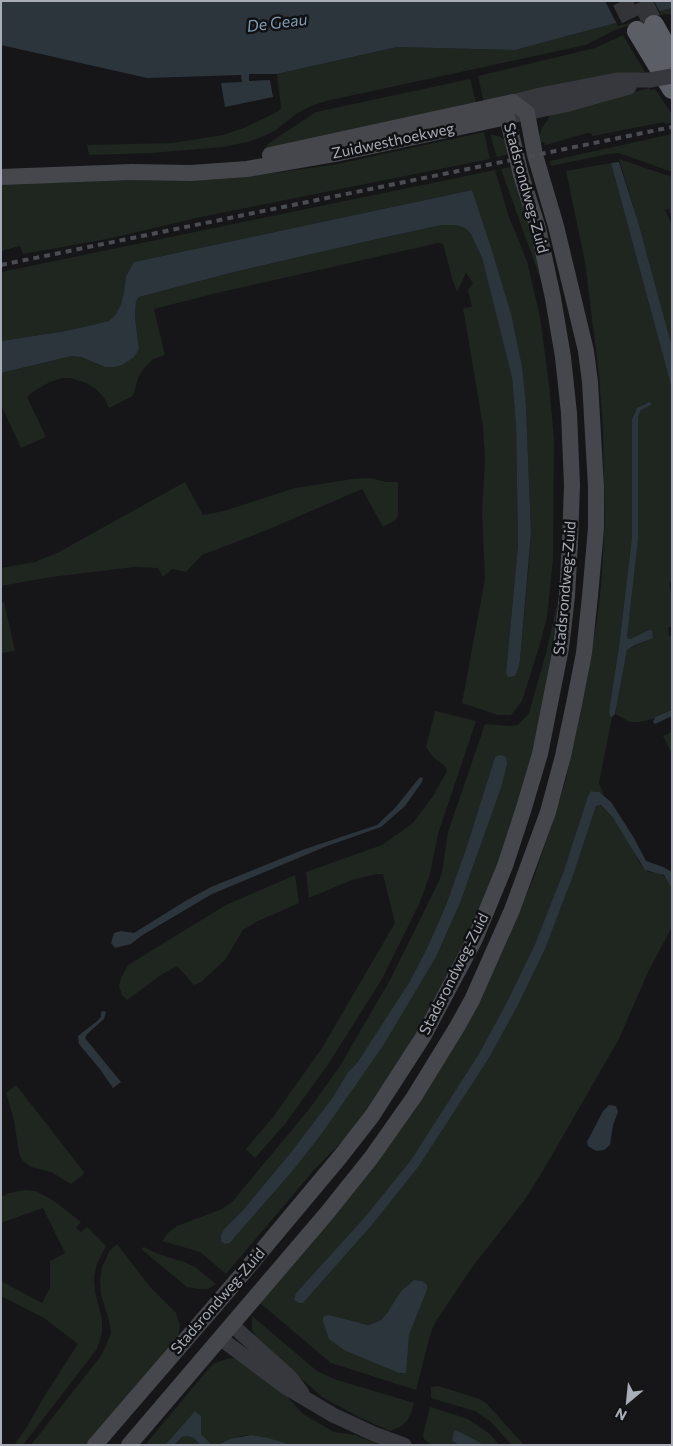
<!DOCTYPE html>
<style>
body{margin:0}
#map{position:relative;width:673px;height:1446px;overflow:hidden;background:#161618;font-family:Commissioner,sans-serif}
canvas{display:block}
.frame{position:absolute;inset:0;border:2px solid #a8adb8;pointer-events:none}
.north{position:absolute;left:603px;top:1376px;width:50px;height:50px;-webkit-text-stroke:4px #111113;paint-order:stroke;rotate:208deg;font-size:14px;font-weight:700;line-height:20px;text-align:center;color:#a8adb8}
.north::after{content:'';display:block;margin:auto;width:18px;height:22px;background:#a8adb8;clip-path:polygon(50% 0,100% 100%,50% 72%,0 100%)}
</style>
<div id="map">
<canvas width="673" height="1446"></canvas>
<div class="frame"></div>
<div class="north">N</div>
</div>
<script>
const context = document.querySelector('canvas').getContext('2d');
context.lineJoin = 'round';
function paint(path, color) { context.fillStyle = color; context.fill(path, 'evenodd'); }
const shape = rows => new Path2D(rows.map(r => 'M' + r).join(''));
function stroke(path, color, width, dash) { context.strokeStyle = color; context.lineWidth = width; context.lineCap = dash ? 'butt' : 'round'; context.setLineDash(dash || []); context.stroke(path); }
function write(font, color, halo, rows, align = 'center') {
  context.font = font + ' Commissioner,sans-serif'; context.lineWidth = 5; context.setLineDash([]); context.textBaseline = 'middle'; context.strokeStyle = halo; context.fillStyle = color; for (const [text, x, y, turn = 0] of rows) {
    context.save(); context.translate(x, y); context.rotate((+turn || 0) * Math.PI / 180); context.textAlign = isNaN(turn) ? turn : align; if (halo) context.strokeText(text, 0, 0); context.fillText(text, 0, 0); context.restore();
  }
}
const green = shape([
 [672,8,672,15,665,14,615,30,586,45,326,101,311,106,296,114,276,130,264,136,248,142,222,147,152,153,89,155,87,145,173,143,223,135,246,127,277,112,281,108,277,74,397,47,515,50],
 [623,35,645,72,606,77,484,104,478,76,595,48],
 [470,79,477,106,268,152,263,150,269,143,316,112],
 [649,88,650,90,655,89,672,114,672,123,665,124,664,122,593,136,590,133,587,133,546,145,543,142,539,143,539,137,542,128,550,116,555,113],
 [484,132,490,159,201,217,107,239,23,254,20,246,1,251,1,184,245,177,338,164],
 [490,134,501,137,507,143,510,154,497,157],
 [672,134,672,172,619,153,608,154,551,166,550,161],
 [619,159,672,177,672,218,668,209,665,210,672,224,672,347,639,225],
 [611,163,672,389,672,579,669,584,672,598,672,626,668,628,669,636,672,636,672,710,655,717,653,719,639,722,630,722,615,714,627,650,653,637,653,634,649,630,630,639,627,638,638,540,638,417,641,410,651,404,645,403,635,411,632,419,632,537,619,646,609,711,610,716,612,717,599,783,604,795,595,791,591,791,588,796,563,873,535,944,508,1000,480,1052,411,1160,364,1218,296,1293,303,1303,372,1225,419,1166,489,1058,518,1005,545,949,573,876,596,806,600,805,613,818,633,850,640,864,648,872,659,873,666,878,672,889,672,927,648,972,619,1039,541,1174,524,1201,473,1266,436,1321,431,1332,416,1390,331,1363,260,1303,387,1148,497,964,534,877,555,815,566,779,597,620,601,586,605,521,603,429,599,375,585,262,566,171],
 [414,1280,422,1281,427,1290,409,1335,402,1374,336,1345,361,1323,368,1325,381,1320,387,1313,401,1291],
 [515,166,527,209,544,289,501,169],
 [495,170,509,217,527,261,540,317,549,385,554,440,553,559,547,618,539,647,522,701,511,715,498,715,462,703,485,579,482,512,485,461,483,426,463,308,472,307,468,290,473,283,466,273,457,292,452,278,443,244,438,243,217,293,154,309,165,355,153,359,144,368,138,378,133,396,109,408,104,398,96,389,86,383,70,378,62,378,50,382,34,391,27,397,46,437,21,448,1,405,1,373,72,356,81,357,105,367,139,349,135,317,136,301,139,297,234,272,377,239,442,225,456,225,465,228,471,234,482,258,512,378,516,426,518,545,506,673,520,660,528,573,531,533,526,406,472,190,134,262,126,276,124,292,121,304,116,314,109,321,66,331,1,341,1,272],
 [370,478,386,482,398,482,398,516,394,521,383,527,362,489,267,530,202,555,186,572,172,569,163,577,158,568,134,567,51,577,1,586,1,568,35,562,59,552,185,482,203,515,224,511,295,488,353,479],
 [558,601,548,693,516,818,476,923,412,1045,357,1126,314,1170,226,1274,200,1252,162,1241,169,1232,177,1226,222,1209,232,1202,310,1108,340,1066,390,980,439,881,442,873,448,832,485,724,511,726,518,725,529,713,546,653],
 [495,757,501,788,460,903,436,957,383,1046,323,1132,295,1168,230,1243,224,1244,225,1228,243,1210,292,1151,333,1097,348,1072,357,1063,410,981,429,944,446,905,466,849],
 [4,602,15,651,1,653,1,603],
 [435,711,476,721,438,834,430,874,420,902,382,979,329,1063,285,1124,255,1158,246,1149,273,1117,322,1048,395,923,383,874,376,874,352,880,309,898,306,872,382,845,413,823,433,796,447,771,445,766,433,757,426,747],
 [672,732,672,754,663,736],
 [295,875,299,903,256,922,243,930,225,960,201,982,194,985,177,966,161,975,127,1000,122,995,119,986,121,978,128,965,226,905],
 [16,1085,84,1172,83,1175,71,1184,51,1172,31,1167,22,1160,19,1153,14,1120,6,1093],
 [25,1190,36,1191,54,1201,81,1222,76,1228,81,1232,87,1227,106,1246,97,1264,94,1277,95,1292,102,1319,102,1333,97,1349,23,1445,18,1445,15,1443,25,1430,45,1395,78,1344,44,1318,1,1296,1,1281,42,1303,50,1288,50,1261,65,1253,43,1208,1,1223,1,1197,9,1193],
 [117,1244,151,1288,176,1313,180,1325,178,1338,88,1445,31,1445,100,1357,105,1348,111,1333,109,1320,101,1295,100,1280,102,1267,110,1250],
 [144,1247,156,1253,184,1262,195,1267,216,1284,208,1289,198,1289,187,1287,141,1249],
 [252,1316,317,1371,334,1379,414,1403,411,1413,407,1421,400,1427,390,1431,359,1417,322,1397,258,1340,252,1330],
 [230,1358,237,1359,282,1391,303,1414,334,1432,355,1435,380,1445,291,1445,251,1435,241,1436,218,1445,212,1445,201,1434,201,1416,195,1411,165,1445,145,1445,210,1367,215,1363],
 [438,1386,480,1399,487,1404,524,1445,512,1445,490,1421,475,1411,431,1398,431,1387],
 [430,1407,468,1419,490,1434,499,1445,484,1445,454,1430,452,1441,459,1445,431,1445,424,1439,423,1435],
 [188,1436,194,1438,200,1445,174,1445,182,1437]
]);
const water = shape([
 [1,1,672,1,672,8,515,50,397,47,277,74,249,74,249,81,270,80,273,97,225,107,221,83,242,82,241,75,147,78,1,45],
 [619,162,639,225,672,347,672,389,611,163],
 [472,190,492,251,511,314,522,367,526,406,531,533,520,660,518,669,515,676,508,677,506,673,518,545,516,426,512,378,482,258,471,234,465,228,456,225,442,225,377,239,234,272,139,297,136,301,135,317,139,349,134,357,122,365,114,367,105,367,81,357,72,356,1,373,1,341,66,331,109,321,116,314,121,304,124,292,126,276,134,262],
 [649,402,651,403,651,405,641,410,638,417,638,540,627,638,630,639,649,630,652,631,653,638,635,645,627,650,615,714,612,717,610,716,609,711,619,646,632,537,632,419,637,408],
 [672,710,672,716,655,724,653,722,655,717],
 [500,755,506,757,507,764,501,788,460,903,436,957,383,1046,323,1132,295,1168,235,1237,230,1243,225,1244,221,1241,221,1235,225,1228,243,1210,292,1151,333,1097,348,1072,357,1063,410,981,429,944,446,905,466,849,495,757],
 [420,777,423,778,422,782,405,806,381,827,327,846,212,894,141,936,131,944,115,948,111,943,114,933,121,931,134,933,187,900,211,887,305,849,377,825,395,808],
 [591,791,599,792,611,802,634,838,646,861,663,867,672,872,672,889,664,875,645,870,613,818,601,805,596,806,573,876,545,949,518,1005,489,1058,419,1166,372,1225,303,1303,299,1303,294,1300,296,1293,364,1218,411,1160,480,1052,508,1000,535,944,563,873,588,796],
 [104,1011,106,1012,104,1019,87,1034,85,1038,121,1082,113,1088,99,1068,79,1044,78,1036,96,1022,101,1017,101,1012],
 [609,1105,616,1106,618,1112,613,1125,610,1145,604,1150,596,1151,588,1146,587,1142,603,1111],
 [414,1280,422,1281,427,1285,427,1290,409,1335,406,1373,399,1373,344,1350,329,1339,323,1321,323,1317,328,1315,368,1325,374,1323,381,1320,387,1313,401,1291],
 [195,1411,201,1416,201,1434,212,1445,200,1445,194,1438,188,1436,182,1437,174,1445,165,1445],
 [454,1430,464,1434,484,1445,459,1445,452,1441],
 [251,1435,268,1438,291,1445,218,1445,230,1439]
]);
const pier = shape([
 [605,1,654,1,661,14,618,26]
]);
const trunkTunnel = shape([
 [622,1,637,31],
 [642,1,654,25]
]);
const tertiary = shape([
 [509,111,513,102,540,95,617,80,650,80],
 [516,115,565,105,629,87],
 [232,1325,290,1377,302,1393],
 [220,1338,284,1386,333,1415,374,1434,404,1445]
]);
const secondary = shape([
 [1,177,132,172,191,173,247,169,340,153,507,117,521,175,538,228,553,298,563,357,569,413,572,485,570,542,567,596,561,648,540,754,523,811,505,866,475,939,423,1037,372,1116,340,1157,238,1279,95,1445],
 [129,1445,327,1213,371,1158,414,1097,457,1027,472,1000,512,910,548,812,563,756,574,704,584,653,590,596,596,528,596,487,590,382,586,351,556,226,535,155,527,113,513,102,270,155]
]);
const trunk = shape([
 [654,25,672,57],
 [637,31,672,89]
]);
const rail = shape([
 [1,265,672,127]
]);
const tertiaryBridge = shape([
 [650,80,672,76]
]);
const streetNames = [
 ["Zuidwesthoekweg",393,141,-12],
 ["Stadsrondweg-Zuid",526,188,75],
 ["Stadsrondweg-Zuid",565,588,-85],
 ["Stadsrondweg-Zuid",454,974,-63],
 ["Stadsrondweg-Zuid",218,1301,-49]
];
const waterNames = [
 ["De Geau",277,23,-7]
];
paint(green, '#1e261f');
paint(water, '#2c353c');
paint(pier, '#161618');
stroke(trunkTunnel, '#333438', 20, [20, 10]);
stroke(tertiary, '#37383d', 15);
stroke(secondary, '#45474d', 16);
stroke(trunk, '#5b5e65', 20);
stroke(rail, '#4a4c52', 4, [6, 5]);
stroke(tertiaryBridge, '#37383d', 15);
write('15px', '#a8adb8', '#111113', streetNames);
write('italic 16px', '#7f9bb3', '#111113', waterNames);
</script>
